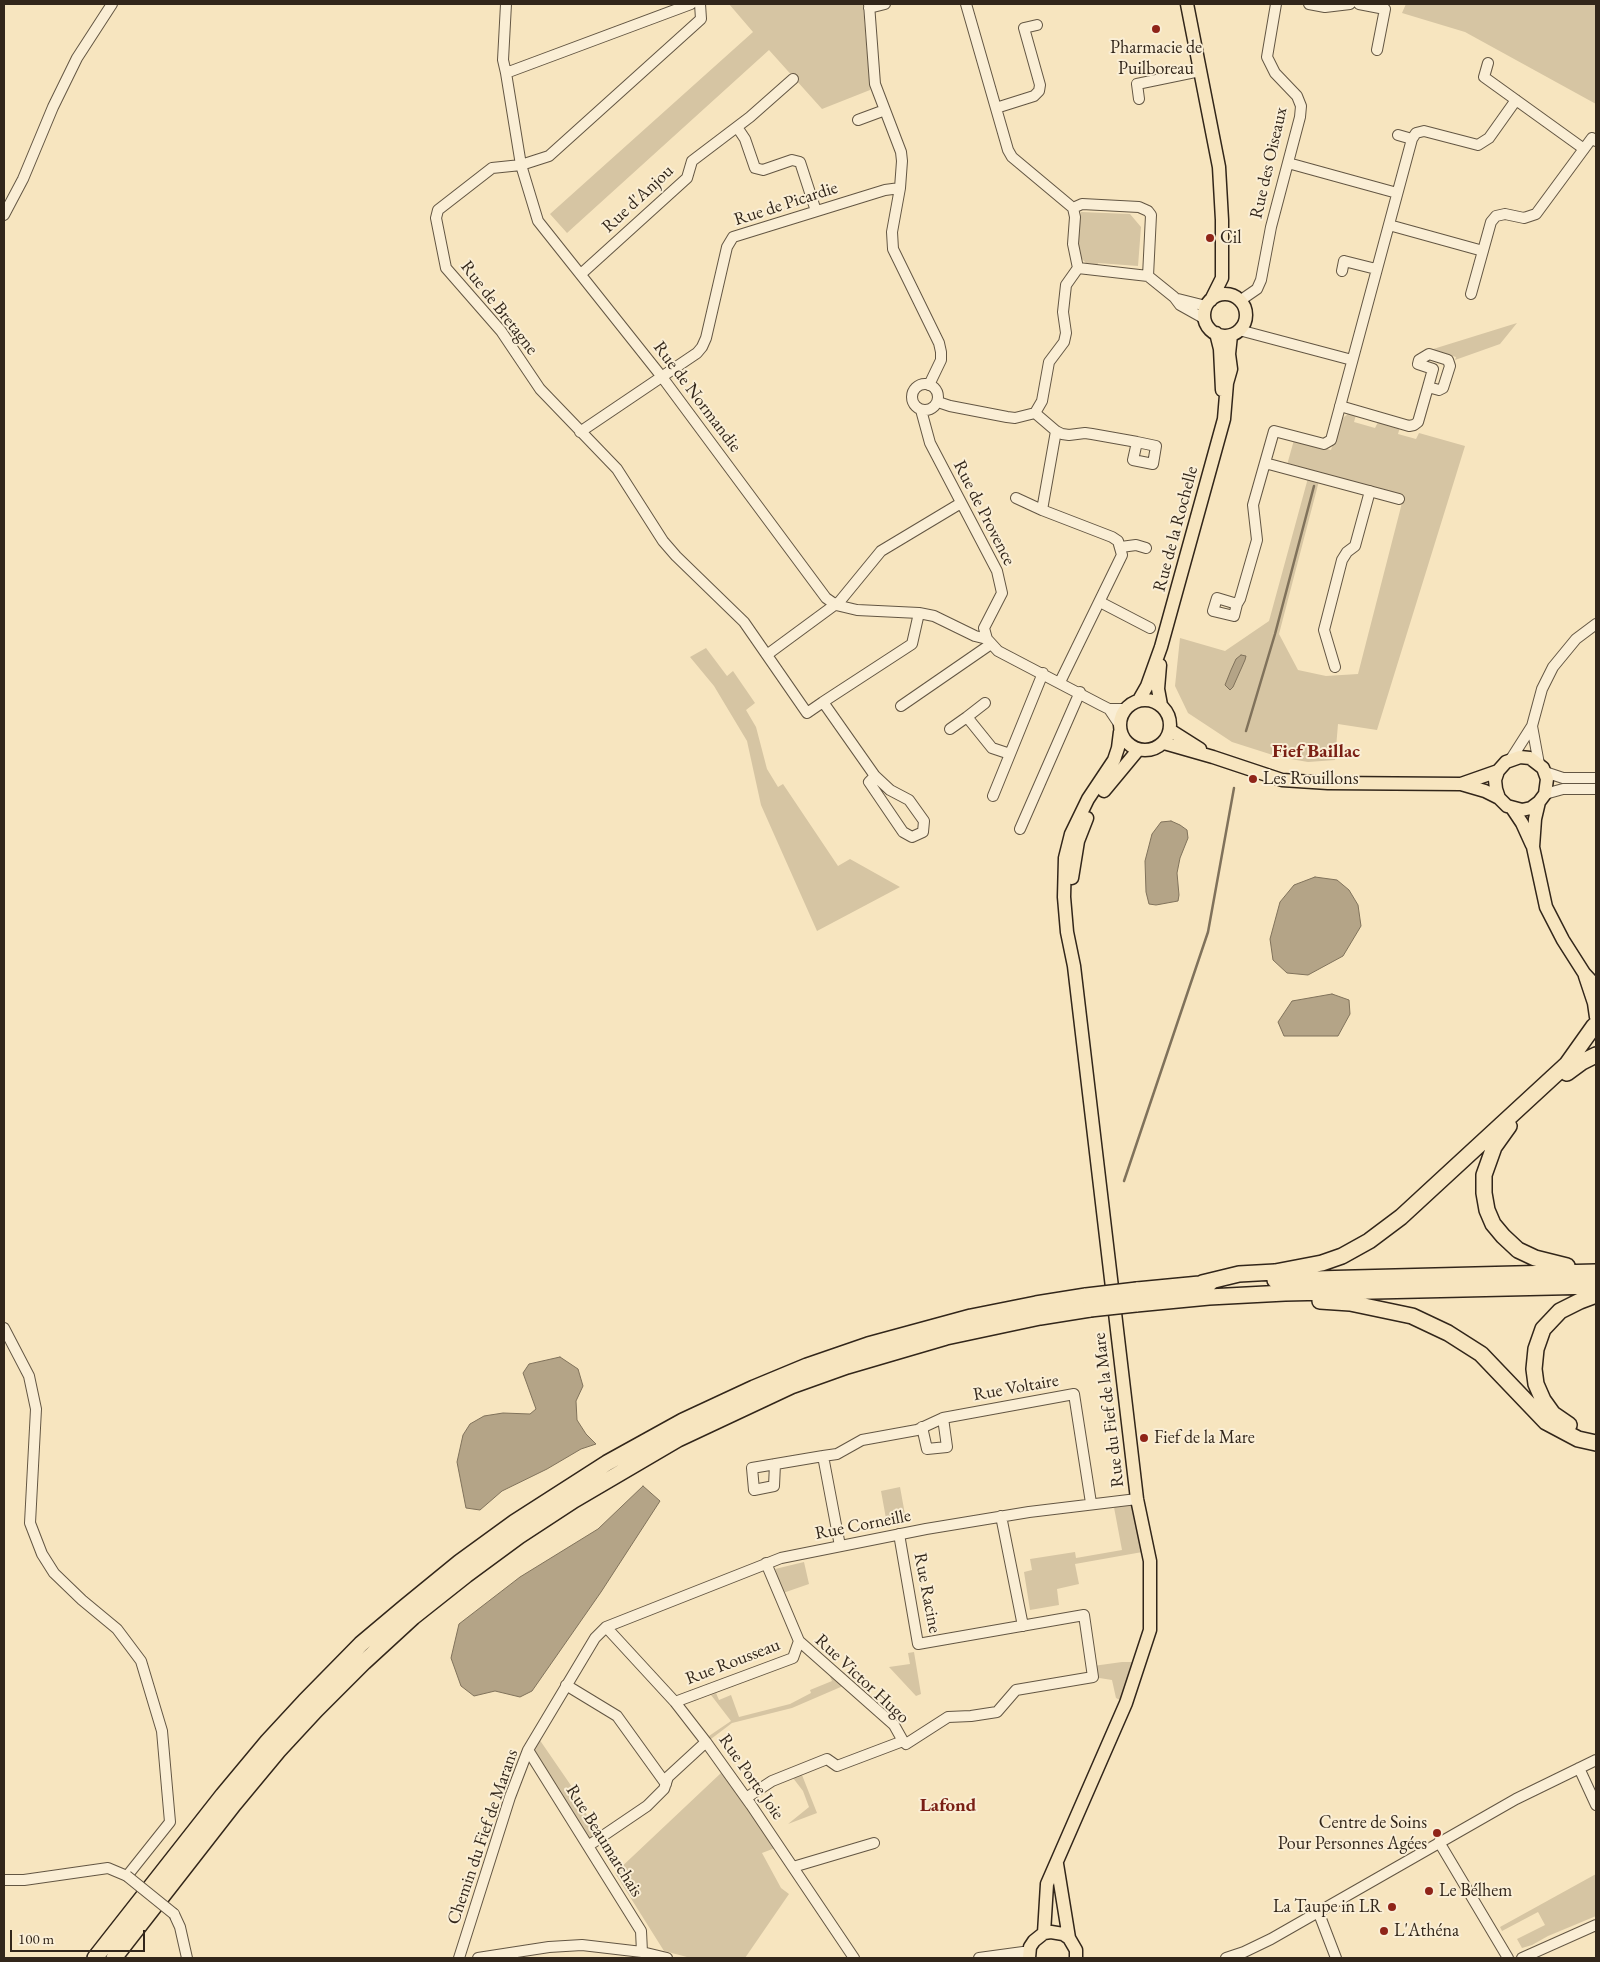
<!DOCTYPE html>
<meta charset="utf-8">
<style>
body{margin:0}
#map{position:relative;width:1600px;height:1962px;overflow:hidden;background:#f7e5bf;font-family:"EB Garamond",serif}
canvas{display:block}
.frame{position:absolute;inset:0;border:5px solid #32261a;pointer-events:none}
.scale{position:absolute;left:10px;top:1930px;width:135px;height:22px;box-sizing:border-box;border:2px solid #32261a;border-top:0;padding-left:6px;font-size:15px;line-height:18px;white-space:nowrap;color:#32261a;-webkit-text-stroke:4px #faeed5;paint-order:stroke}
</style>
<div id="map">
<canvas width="1600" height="1962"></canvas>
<div class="frame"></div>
<div class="scale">100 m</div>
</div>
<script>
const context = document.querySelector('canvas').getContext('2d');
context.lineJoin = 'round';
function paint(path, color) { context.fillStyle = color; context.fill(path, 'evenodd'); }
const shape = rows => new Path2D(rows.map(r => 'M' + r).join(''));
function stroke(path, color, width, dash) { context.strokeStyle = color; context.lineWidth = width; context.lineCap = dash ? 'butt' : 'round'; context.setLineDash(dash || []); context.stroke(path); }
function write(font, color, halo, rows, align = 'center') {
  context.font = font + ' "EB Garamond",serif'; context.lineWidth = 4; context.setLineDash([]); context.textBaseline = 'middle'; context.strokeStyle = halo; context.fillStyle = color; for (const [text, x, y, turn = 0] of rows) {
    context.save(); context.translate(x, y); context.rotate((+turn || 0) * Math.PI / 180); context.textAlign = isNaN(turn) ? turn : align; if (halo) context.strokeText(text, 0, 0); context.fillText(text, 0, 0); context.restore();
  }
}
const green = shape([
 [729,4,863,4,870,90,822,109,769,50,567,233,550,214,753,32],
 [1406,4,1596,4,1596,104,1465,32,1402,13],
 [1081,212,1130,214,1141,227,1138,266,1098,263,1097,267,1086,263,1081,258,1078,247],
 [1517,323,1500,344,1455,360,1456,357,1430,350],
 [1348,414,1356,415,1354,422,1375,428,1378,422,1400,427,1398,434,1416,439,1419,433,1465,446,1377,730,1338,724,1335,760,1308,762,1279,757,1232,742,1188,713,1175,686,1180,638,1225,651,1269,621,1308,478,1319,481,1279,634,1298,670,1326,676,1358,674,1404,495,1287,465,1294,440,1331,450,1340,420],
 [706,648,727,676,733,671,755,703,746,710,756,727,767,769,778,787,783,784,838,866,850,859,900,887,817,931,761,805,747,741,714,686,690,657],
 [900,1487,906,1520,887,1524,881,1491],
 [1137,1499,1148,1551,1075,1564,1079,1584,1057,1589,1059,1605,1030,1610,1024,1572,1032,1570,1030,1559,1075,1552,1076,1558,1122,1550,1113,1502],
 [804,1562,809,1584,783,1593,775,1569],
 [914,1652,921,1694,916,1696,889,1667,910,1664,908,1653],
 [1122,1662,1140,1662,1126,1703,1116,1698,1112,1680,1093,1677,1093,1666],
 [829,1674,843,1686,792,1708,732,1723,711,1739,709,1736,731,1721,711,1695,714,1694,716,1693,719,1700,731,1695,739,1717,790,1704,811,1693,810,1690,832,1681],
 [537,1736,572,1787,590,1821,591,1828,598,1833,588,1846,528,1750],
 [721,1773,775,1848,762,1853,781,1888,789,1894,745,1958,687,1957,664,1951,615,1873],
 [802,1775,817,1813,788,1824,809,1807,803,1791,793,1778],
 [1596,1874,1596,1916,1548,1936,1532,1945,1522,1948,1517,1939,1545,1925,1538,1912,1502,1931,1500,1927]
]);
const water = shape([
 [1241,655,1246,656,1245,660,1233,687,1230,690,1225,685,1231,670,1236,659,1241,655],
 [1171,821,1180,825,1187,830,1188,838,1180,858,1177,873,1179,895,1178,901,1156,905,1149,904,1146,892,1145,861,1152,834,1161,822,1171,821],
 [1315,877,1337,880,1349,890,1358,905,1361,926,1343,956,1308,975,1287,973,1273,960,1270,939,1280,902,1294,885,1315,877],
 [1332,994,1349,1000,1350,1014,1338,1036,1284,1036,1278,1022,1292,1001,1332,994],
 [560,1357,578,1369,583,1386,576,1401,577,1420,586,1434,596,1444,581,1449,547,1469,502,1491,480,1510,466,1508,457,1462,463,1435,470,1424,484,1416,503,1413,530,1414,536,1409,523,1373,529,1364,560,1357],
 [643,1486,660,1501,601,1592,532,1691,520,1697,495,1691,474,1696,461,1686,451,1658,459,1624,520,1577,598,1529,643,1486]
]);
const stream = shape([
 [1246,731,1275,634,1314,486],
 [1124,1181,1208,932,1234,788]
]);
const minor = shape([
 [506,4,503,60,506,73,691,4],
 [700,4,701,19,549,156,521,165,492,168,438,210,436,218,446,268,501,331,540,389,617,469,663,541,676,556,744,622,807,713,823,702,875,776,890,790,909,800,924,821,923,832,912,837,903,832,869,782,875,776],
 [869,4,875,84,901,152,902,161,900,188,892,232,893,249,939,343,941,352,941,360,929,385],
 [966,4,1008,150,1012,157,1073,208,1082,204,1139,207,1148,211,1151,215,1148,276,1174,297,1180,305,1205,319],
 [1309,4,1325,7,1350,4],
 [1359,4,1385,9,1377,50],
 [869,8,885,4],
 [1488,63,1484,77,1584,149],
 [506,73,521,165,538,221,662,377,826,598,836,605,857,610,919,613,934,616,975,636,987,639],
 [1139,99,1137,84,1200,71],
 [996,108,1034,96,1039,91,1040,85,1024,28,1037,25],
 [858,120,885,110],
 [737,127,745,139,755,168,763,170,792,160,800,162,816,211],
 [1412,139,1416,133,1424,131,1478,145,1489,138,1516,100],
 [1288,163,1397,193],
 [1073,208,1075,217,1073,244,1078,268,1148,276],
 [4,215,23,179,53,107,77,58,112,4],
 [1389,225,1483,251],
 [1342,271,1344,261,1376,269],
 [581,274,687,178,692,161,750,117,793,79],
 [1471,294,1491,222,1496,216,1505,214,1524,218,1536,214,1592,138,1596,141],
 [1178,299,1206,306],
 [1241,300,1257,289,1261,280,1271,227,1300,117,1301,106,1297,96,1275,73,1267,57,1276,4],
 [1239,330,1352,360],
 '912 397a13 13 0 1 1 26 0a13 13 0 1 1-26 0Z',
 [938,402,950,406,1007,417,1015,418,1035,413,1042,401,1049,362,1064,342,1066,333,1063,312,1066,285,1078,268],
 [1340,406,1409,426,1414,425,1418,422,1428,387,1433,369,1418,364,1419,360,1429,354,1448,360,1450,366,1443,388,1439,390,1428,387],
 [921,410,930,443,997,571,1002,593,984,628,987,639,998,651,1101,705,1109,709,1125,709],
 [1035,413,1056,431,1062,434,1069,435,1085,433,1092,434,1137,442,1156,446,1153,464,1133,460,1137,442],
 [1056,431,1042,510,1112,537,1118,541,1122,555,1060,682],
 [580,432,697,353,702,347,706,338,727,247,733,237,885,190,900,188],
 [1265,463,1399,499],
 [1016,498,1042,510],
 [1121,547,1136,545,1146,548],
 [1100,602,1150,628],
 [1237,604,1217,598,1213,611,1234,616,1237,604,1240,599,1257,540,1253,505,1274,431,1324,444,1331,440,1412,139,1398,135],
 [768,654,840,601,881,551,961,503],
 [1335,667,1324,630,1342,560,1347,552,1355,546,1370,491],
 [823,702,912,644,919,613],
 [985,703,967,717,992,748,1010,754],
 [901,706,991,644],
 [1109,709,1119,724],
 [1532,726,1539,764],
 [950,729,967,717],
 [1511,759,1532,726,1542,689,1553,667,1576,639,1596,624],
 [1545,772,1563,778,1596,778],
 [1545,794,1563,789,1596,789],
 [993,796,1043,673],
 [1020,829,1080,692],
 [4,1328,29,1376,36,1409,30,1523,42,1554,54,1573,82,1600,117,1629,141,1661,162,1731,170,1822,127,1876,108,1868,24,1880,4,1880],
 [922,1427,927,1449,947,1447,943,1418],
 [823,1456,840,1546],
 [775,1464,774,1486,754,1490,752,1468,823,1456,837,1454,862,1440,917,1430,943,1418,1074,1394,1091,1503],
 [1001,1516,1023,1626],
 [606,1627,675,1702,706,1742,751,1805,854,1958],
 [799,1641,894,1725,903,1741],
 [566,1685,617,1716,666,1784],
 [675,1702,793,1658,799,1641,766,1563],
 [528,1750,641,1931,642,1952],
 [1579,1768,1596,1805],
 [746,1798,772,1781,827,1759,837,1766,903,1741,906,1744,948,1717,971,1716,997,1712,1016,1690,1093,1677,1084,1615,918,1644,899,1534],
 [1439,1842,1508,1958],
 [588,1846,647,1806,664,1789,668,1777,706,1742],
 [793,1867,874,1843],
 [1318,1911,1336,1958],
 [174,1914,180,1927,187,1958],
 [459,1958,510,1797,528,1750,595,1638,606,1627,781,1558,926,1529,1029,1512,1137,1499],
 [478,1958,549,1947,582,1945,642,1952,667,1958],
 [979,1958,1023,1952,1029,1953],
 [1226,1958,1244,1952,1271,1939,1516,1799,1596,1760],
 [1522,1958,1596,1925]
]);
const major = shape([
 [1187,4,1219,167,1222,220,1222,278,1211,300],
 '1204 315a21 21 0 1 1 42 0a21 21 0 1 1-42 0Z',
 [1216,333,1220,349,1222,390],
 [1160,665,1158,689,1161,705],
 '1120 725a25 25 0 1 1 50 0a25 25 0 1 1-50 0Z',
 [1139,700,1147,686,1161,647,1224,419,1227,383,1231,369,1229,354,1231,335],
 [1170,730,1200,749],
 [1164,743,1213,757,1282,780,1328,783,1461,784,1485,791,1499,798,1507,806,1522,810,1531,808,1539,802,1545,794,1547,779,1543,768,1530,758,1520,757,1506,762,1498,771,1495,780,1496,789,1499,798],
 [1461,784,1498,771],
 [1104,791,1138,750],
 [1539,802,1535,819,1533,847,1546,907,1563,940,1584,973,1596,986],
 [1512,808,1522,823,1532,845],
 [1072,878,1078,841,1087,818],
 [1585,976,1594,1003,1596,1017],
 [1057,1864,1069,1938],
 [1044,1933,1047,1884,1126,1703,1150,1630,1150,1561,1137,1499,1074,966,1067,932,1064,897,1065,858,1071,834,1088,799,1114,760,1118,748,1120,732],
 [1029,1958,1030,1947,1034,1941,1044,1933,1051,1932,1063,1934,1069,1938,1076,1950,1076,1958]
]);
const highway = shape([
 [1567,1073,1582,1062,1596,1055],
 [1509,1126,1494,1147,1484,1175,1484,1193,1487,1210,1493,1224,1503,1236,1518,1250,1535,1258,1567,1266],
 [1275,1280,1596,1272],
 [1202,1283,1239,1274,1275,1272,1322,1263,1342,1256,1369,1241,1401,1217,1567,1064,1594,1026],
 [1137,1290,1210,1283],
 [1320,1301,1350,1303,1412,1316,1448,1333,1481,1354,1546,1422,1578,1439,1596,1443],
 [1136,1304,1209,1297,1285,1293,1596,1286],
 [1569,1425,1553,1414,1543,1400,1536,1384,1534,1369,1536,1349,1543,1329,1560,1311,1580,1301,1596,1295],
 [95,1958,223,1795,268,1741,305,1701,361,1644,405,1607,460,1562,515,1522,607,1463,683,1421,754,1388,807,1366,868,1345,971,1317,1036,1304,1086,1296],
 [114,1958,234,1804,278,1751,316,1710,364,1662,413,1617,466,1575,519,1536,574,1500,678,1439,791,1386,847,1366,946,1337,1040,1317,1090,1309]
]);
const minorBridge = shape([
 [127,1876,174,1914]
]);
const highwayBridge = shape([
 [1086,1296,1137,1290],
 [1090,1309,1136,1304]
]);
const markers = [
 [1156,29,5,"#8f2418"],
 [1210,238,5,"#8f2418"],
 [1253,779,5,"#8f2418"],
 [1144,1438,5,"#8f2418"],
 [1437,1833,5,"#8f2418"],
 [1429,1891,5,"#8f2418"],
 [1392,1907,5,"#8f2418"],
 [1384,1931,5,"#8f2418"]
];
const poiNames = [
 ["Pharmacie de",1156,48,"center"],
 ["Puilboreau",1156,69,"center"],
 ["Cil",1220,238],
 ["Les Rouillons",1263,779],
 ["Fief de la Mare",1154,1438],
 ["Centre de Soins",1427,1823,"right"],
 ["Pour Personnes Agées",1427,1844,"right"],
 ["Le Bélhem",1439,1891],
 ["La Taupe in LR",1382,1907,"right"],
 ["L'Athéna",1394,1931]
];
const streetNames = [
 ["Rue des Oiseaux",1269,163,-77],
 ["Rue d'Anjou",638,199,-43],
 ["Rue de Picardie",786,204,-18],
 ["Rue de Bretagne",499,308,52],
 ["Rue de Normandie",697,397,53],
 ["Rue de Provence",984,513,63],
 ["Rue de la Rochelle",1176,529,-75],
 ["Rue Voltaire",1016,1388,-10],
 ["Rue du Fief de la Mare",1109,1410,-97],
 ["Rue Corneille",863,1525,-11],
 ["Rue Racine",927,1593,79],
 ["Rue Rousseau",733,1662,-21],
 ["Rue Victor Hugo",862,1679,43],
 ["Rue Porte Joie",751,1777,55],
 ["Chemin du Fief de Marans",483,1837,-71],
 ["Rue Beaumarchais",604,1841,58]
];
const neighbourhoodNames = [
 ["Fief Baillac",1316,752],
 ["Lafond",948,1806]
];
paint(green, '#d6c5a3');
paint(water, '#b4a487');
stroke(water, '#80725b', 1);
stroke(stream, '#80725b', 2.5);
stroke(minor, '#635643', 12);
stroke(major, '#32261a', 15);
stroke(highway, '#32261a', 18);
stroke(minor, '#faeed5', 10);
stroke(major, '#f7e5bf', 12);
stroke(highway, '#f7e5bf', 15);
stroke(minorBridge, '#635643', 12, []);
stroke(highwayBridge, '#32261a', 18, []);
stroke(minorBridge, '#faeed5', 10);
stroke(highwayBridge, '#f7e5bf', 15);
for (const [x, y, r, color] of markers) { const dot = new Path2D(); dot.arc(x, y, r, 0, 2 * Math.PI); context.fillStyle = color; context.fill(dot); stroke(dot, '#faeed5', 2); }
write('18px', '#32261a', '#faeed5', poiNames, 'left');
write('18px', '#32261a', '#faeed5', streetNames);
write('bold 19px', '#7a1f14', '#faeed5', neighbourhoodNames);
</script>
